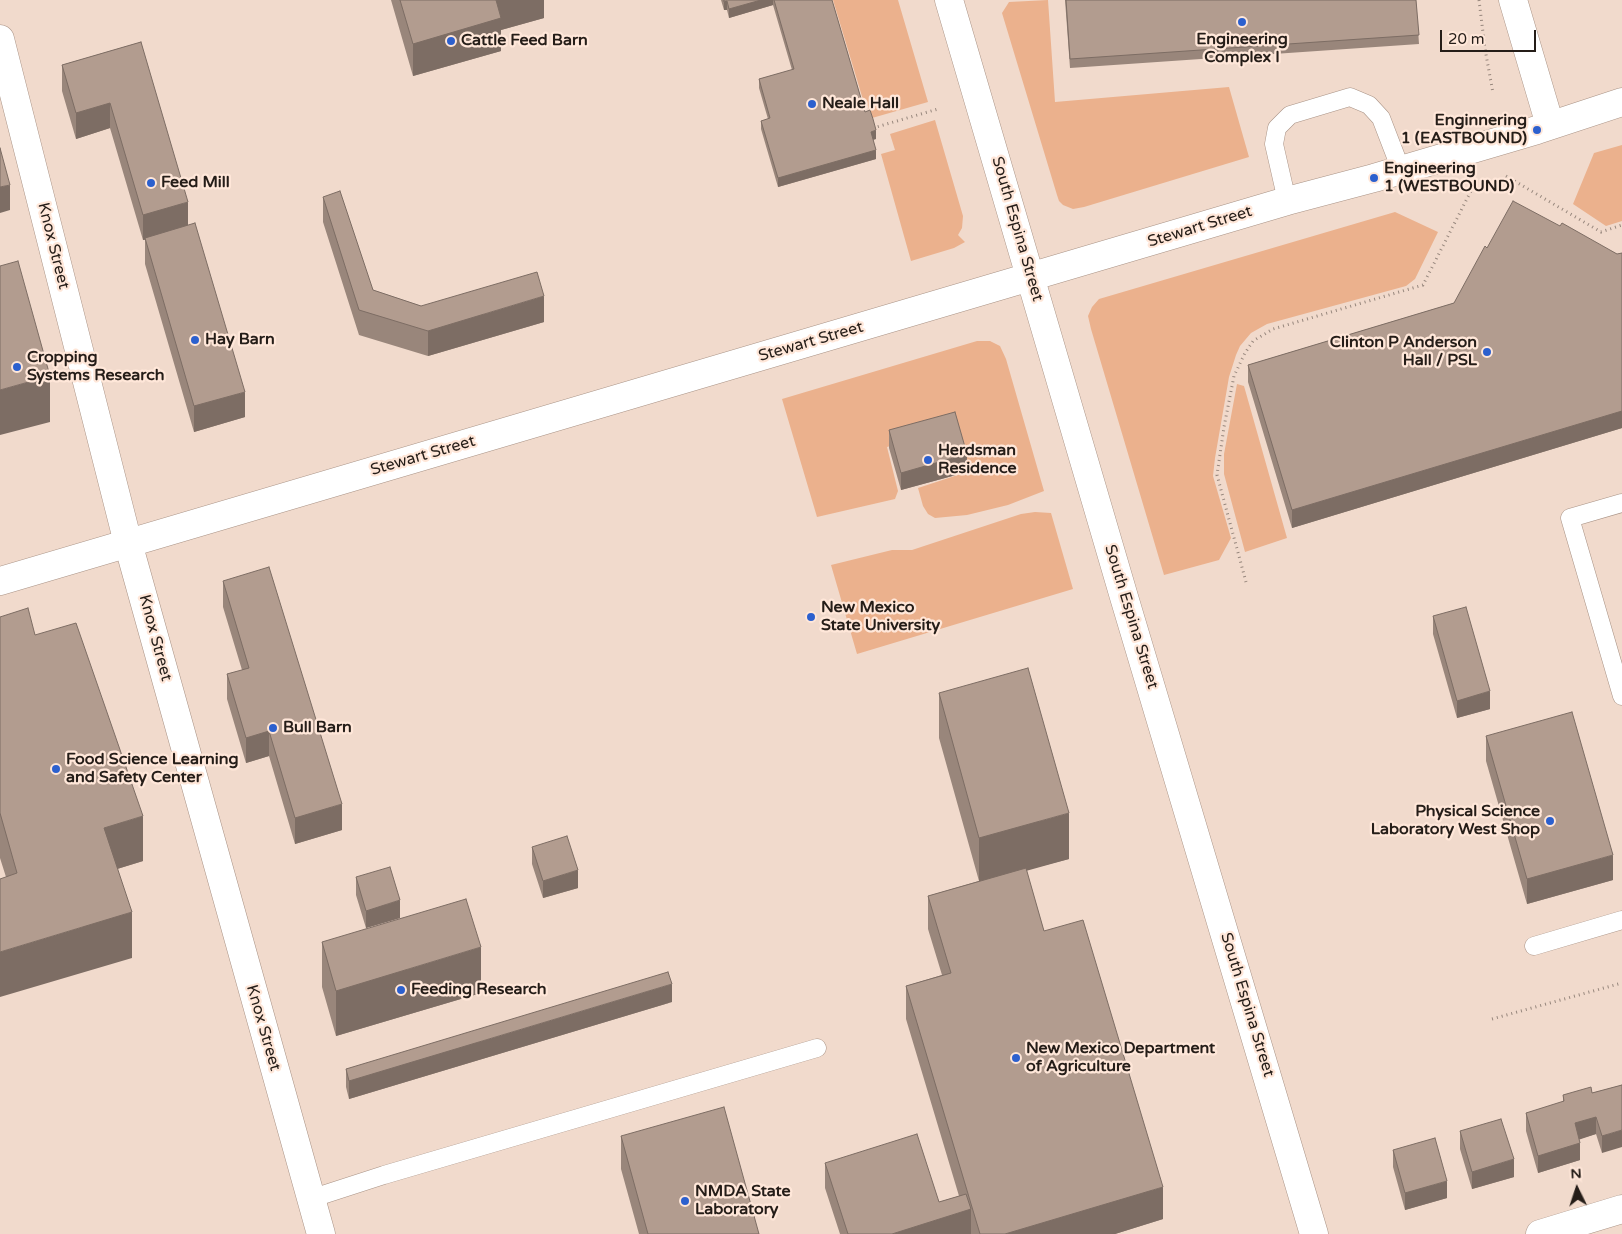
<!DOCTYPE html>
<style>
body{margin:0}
#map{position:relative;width:1622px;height:1234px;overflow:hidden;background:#f1dacc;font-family:"Varela Round",sans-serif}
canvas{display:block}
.north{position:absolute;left:1552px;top:1164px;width:50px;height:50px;-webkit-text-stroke:4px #ffe7d9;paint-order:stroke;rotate:356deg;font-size:14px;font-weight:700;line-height:20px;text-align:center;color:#251d18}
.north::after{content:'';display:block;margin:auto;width:18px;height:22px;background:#251d18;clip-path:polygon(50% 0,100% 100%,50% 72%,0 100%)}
.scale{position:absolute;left:1440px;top:30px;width:96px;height:22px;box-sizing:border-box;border:2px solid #251d18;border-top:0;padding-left:6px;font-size:15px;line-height:18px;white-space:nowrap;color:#251d18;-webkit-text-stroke:4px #ffe7d9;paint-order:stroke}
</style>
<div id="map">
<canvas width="1622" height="1234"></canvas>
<div class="north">N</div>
<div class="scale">20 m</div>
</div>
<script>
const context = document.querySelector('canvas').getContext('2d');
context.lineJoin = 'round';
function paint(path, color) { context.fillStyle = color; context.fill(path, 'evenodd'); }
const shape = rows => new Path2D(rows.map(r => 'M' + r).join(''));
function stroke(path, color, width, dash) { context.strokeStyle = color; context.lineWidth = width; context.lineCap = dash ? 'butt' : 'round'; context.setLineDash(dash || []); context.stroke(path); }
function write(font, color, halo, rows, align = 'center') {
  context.font = font + ' "Varela Round",sans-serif'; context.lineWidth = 4.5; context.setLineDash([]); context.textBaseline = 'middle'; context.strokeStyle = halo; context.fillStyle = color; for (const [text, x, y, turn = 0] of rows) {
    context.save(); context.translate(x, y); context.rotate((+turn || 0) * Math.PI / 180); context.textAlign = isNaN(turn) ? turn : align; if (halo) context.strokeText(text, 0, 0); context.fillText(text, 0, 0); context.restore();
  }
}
const green = shape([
 [833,0,898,0,928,102,872,118,867,103,864,103],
 [1048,0,1055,102,1229,87,1249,157,1084,207,1073,209,1063,205,1059,201,1057,195,1002,13,1009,2],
 [935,120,963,216,962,228,958,235,965,242,954,248,911,261,881,154,895,150,890,134],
 [1622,145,1622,221,1606,226,1573,204,1594,153],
 [1395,212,1438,232,1415,279,1406,286,1267,324,1251,333,1240,346,1236,355,1229,377,1215,458,1213,476,1231,538,1219,560,1164,575,1091,329,1088,316,1092,307,1099,299],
 [977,341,990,341,1000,346,1006,359,1044,491,1008,505,967,515,935,518,928,514,923,506,918,488,970,471,956,427,887,447,898,491,895,499,817,517,782,399],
 [1237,384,1244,386,1287,538,1245,552,1224,474,1224,454],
 [1035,512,1051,513,1073,589,857,654,831,565,892,550,912,550,1021,514]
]);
const path = shape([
 [1479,0,1485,49,1493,93],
 [873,128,938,109],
 [1506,176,1601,232,1622,225],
 [1246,582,1217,475,1224,427,1234,376,1245,353,1253,341,1273,329,1423,285,1474,185],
 [1492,1019,1622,983]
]);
const lane = shape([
 [1287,201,1274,144,1277,128,1290,115,1350,97,1369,105,1381,118,1401,170],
 [1622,503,1570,518,1622,696],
 [1534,946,1622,920],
 [310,1199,384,1175,817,1048]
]);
const street = shape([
 [1513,0,1550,125],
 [0,39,128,543,321,1234],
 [1540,1234,1622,1209]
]);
const secondary = shape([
 [949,0,1124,597,1314,1234],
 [0,581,1287,201,1374,178,1537,130,1622,102]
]);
const wall = shape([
 [391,0,544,0,544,18,501,30,501,51,413,76],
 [721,0,832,0,865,112,876,139,873,140,876,159,778,187,761,129,761,121,768,119,759,88,759,79,792,70,773,5,729,18,727,10,724,10],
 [1065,0,1416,0,1419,44,1070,68],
 [141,42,188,225,245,417,194,432,145,264,145,240,143,240,110,128,76,139,62,91,62,65],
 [323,197,373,290,421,306,544,322,428,356,359,335,323,222],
 [1560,226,1617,254,1622,253,1622,428,1292,528,1248,382,1248,365,1454,303,1487,248],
 [889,430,967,472,901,490,889,448],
 [223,581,342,830,295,844,269,756,246,763,227,699,227,674,242,670,223,607],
 [1433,616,1490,709,1457,718,1433,634],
 [0,617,35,635,143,861,117,869,132,958,6,877,0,858],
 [939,693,1069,859,1026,870,1044,931,1163,1219,1115,1234,840,1234,825,1188,825,1163,939,1202,959,1196,906,1019,906,986,942,975,928,929,928,896,979,881,939,738],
 [1486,736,1613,880,1527,904,1486,761],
 [532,847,578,888,543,898,532,864],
 [356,877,400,918,366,928,356,895],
 [322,942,481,993,336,1036,322,987],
 [672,1002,349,1099,346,1087,346,1069],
 [1622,1085,1602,1153,1596,1134,1579,1139,1580,1160,1538,1173,1526,1131,1526,1113,1563,1102,1563,1095,1592,1093],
 [1460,1131,1514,1177,1472,1189,1460,1149],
 [621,1136,759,1234,639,1234,621,1169],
 [1393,1150,1447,1198,1405,1210,1393,1167]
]);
const shadedWall = shape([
 [496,0,544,0,544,18,501,30,501,51,413,76,413,44],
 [761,0,773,0,773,5,729,18,729,9],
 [727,1,727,10,724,10,724,2],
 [110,103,110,128,76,139,76,113],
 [876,130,876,139,871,140,871,132],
 [876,150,876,159,778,187,778,178],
 [10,185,10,210,0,213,0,187],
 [188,202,188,227,143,240,143,215],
 [544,296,544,322,428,356,428,331],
 [50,376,50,422,0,435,0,390],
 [245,392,245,417,194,432,194,406],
 [1622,411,1622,428,1292,528,1292,510],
 [967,454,967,472,901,490,901,473],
 [1490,691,1490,709,1457,718,1457,701],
 [269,731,269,756,246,763,246,738],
 [342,804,342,830,295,844,295,818],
 [1069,813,1069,859,979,884,979,838],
 [143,816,143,861,104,873,104,828],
 [1613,855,1613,880,1527,904,1527,879],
 [578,870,578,888,543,898,543,881],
 [400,900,400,918,366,928,366,911],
 [132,912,132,958,0,997,0,952],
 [481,947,481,993,336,1036,336,991],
 [672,984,672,1002,349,1099,349,1081],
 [1596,1117,1596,1134,1575,1141,1575,1123],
 [1622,1130,1622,1147,1602,1153,1602,1136],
 [1580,1143,1580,1160,1538,1173,1538,1156],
 [1514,1159,1514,1177,1472,1189,1472,1172],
 [1447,1181,1447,1198,1405,1210,1405,1193],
 [1163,1187,1163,1219,1115,1234,1005,1234],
 [971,1209,971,1234,892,1234]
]);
const building = shape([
 [400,0,496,0,501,18,413,44,400,0],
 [724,0,761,0,729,9,727,1,724,2,724,0],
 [774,0,832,0,865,112,870,110,873,119,876,130,871,132,876,150,778,178,761,121,770,118,759,79,794,69,774,0],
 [1066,0,1416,0,1419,35,1070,59,1066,0],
 [141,42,188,202,143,215,110,103,76,113,62,65,141,42],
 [0,148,10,185,0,187,0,148],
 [340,191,373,290,421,306,537,272,544,296,428,331,359,310,323,197,340,191],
 [1513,201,1560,226,1562,223,1617,254,1622,253,1622,411,1292,510,1248,365,1454,303,1485,246,1487,248,1513,201],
 [195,223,245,392,194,406,145,238,195,223],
 [18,261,50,376,0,390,0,266,18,261],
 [955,412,967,454,901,473,889,430,955,412],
 [269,567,342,804,295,818,269,731,246,738,227,674,249,668,223,581,269,567],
 [1466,607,1490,691,1457,701,1433,616,1466,607],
 [28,608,35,635,76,623,143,816,104,828,132,912,0,952,0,879,17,873,0,813,0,617,28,608],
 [1028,668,1069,813,979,838,939,693,1028,668],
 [1572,712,1613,855,1527,879,1486,736,1572,712],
 [567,836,578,870,543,881,532,847,567,836],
 [390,867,400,900,366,911,356,877,390,867],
 [1026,868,1044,931,1083,920,1163,1187,1005,1234,980,1234,906,986,951,973,928,896,1026,868],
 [466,899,481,947,336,991,322,942,466,899],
 [668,972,672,984,349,1081,346,1069,668,972],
 [1622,1085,1622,1130,1602,1136,1596,1117,1575,1123,1580,1143,1538,1156,1526,1113,1564,1101,1563,1095,1591,1087,1592,1093,1622,1085],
 [724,1107,759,1234,648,1234,621,1136,724,1107],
 [1501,1119,1514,1159,1472,1172,1460,1131,1501,1119],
 [917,1134,939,1202,966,1194,971,1209,892,1234,848,1234,825,1163,917,1134],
 [1435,1138,1447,1181,1405,1193,1393,1150,1435,1138]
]);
const markers = [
 [1242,22,5,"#2c60ce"],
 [451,41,5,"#2c60ce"],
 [812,104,5,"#2c60ce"],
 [1537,130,5,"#2c60ce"],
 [1374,178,5,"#2c60ce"],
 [151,183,5,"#2c60ce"],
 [195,340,5,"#2c60ce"],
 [1487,352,5,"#2c60ce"],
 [17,367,5,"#2c60ce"],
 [928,460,5,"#2c60ce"],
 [811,617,5,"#2c60ce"],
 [273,728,5,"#2c60ce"],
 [56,769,5,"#2c60ce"],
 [1550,821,5,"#2c60ce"],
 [401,990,5,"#2c60ce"],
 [1016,1058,5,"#2c60ce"],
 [685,1201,5,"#2c60ce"]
];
const poiNames = [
 ["Engineering",1242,40,"center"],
 ["Complex I",1242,58,"center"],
 ["Cattle Feed Barn",461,41],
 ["Neale Hall",822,104],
 ["Enginnering",1527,121,"right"],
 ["1 (EASTBOUND)",1527,139,"right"],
 ["Engineering",1384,169],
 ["1 (WESTBOUND)",1384,187],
 ["Feed Mill",161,183],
 ["Hay Barn",205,340],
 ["Clinton P Anderson",1477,343,"right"],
 ["Hall / PSL",1477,361,"right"],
 ["Cropping",27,358],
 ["Systems Research",27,376],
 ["Herdsman",938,451],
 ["Residence",938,469],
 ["New Mexico",821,608],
 ["State University",821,626],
 ["Bull Barn",283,728],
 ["Food Science Learning",66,760],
 ["and Safety Center",66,778],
 ["Physical Science",1540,812,"right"],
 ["Laboratory West Shop",1540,830,"right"],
 ["Feeding Research",411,990],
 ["New Mexico Department",1026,1049],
 ["of Agriculture",1026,1067],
 ["NMDA State",695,1192],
 ["Laboratory",695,1210]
];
const streetNames = [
 ["Stewart Street",1200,227,-17],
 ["South Espina Street",1017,229,74],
 ["Knox Street",53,246,76],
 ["Stewart Street",811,342,-16],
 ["Stewart Street",423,456,-16],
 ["South Espina Street",1131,617,73],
 ["Knox Street",155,638,75],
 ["South Espina Street",1247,1005,73],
 ["Knox Street",263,1028,74]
];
paint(green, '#ebb18d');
stroke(lane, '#a99386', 19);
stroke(street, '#a99386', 29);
stroke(secondary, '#a99386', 29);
stroke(path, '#97877d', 3, [1, 4]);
stroke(lane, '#fff', 18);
stroke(street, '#fff', 28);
stroke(secondary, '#fff', 28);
paint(wall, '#99867b');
paint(shadedWall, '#7d6d64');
paint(building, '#b29c8f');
stroke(building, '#7d6d64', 1);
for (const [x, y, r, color] of markers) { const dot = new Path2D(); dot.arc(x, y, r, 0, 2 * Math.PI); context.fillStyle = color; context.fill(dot); stroke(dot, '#ffe7d9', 2); }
write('bold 16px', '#251d18', '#ffe7d9', poiNames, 'left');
write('16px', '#251d18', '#ffe7d9', streetNames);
</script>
